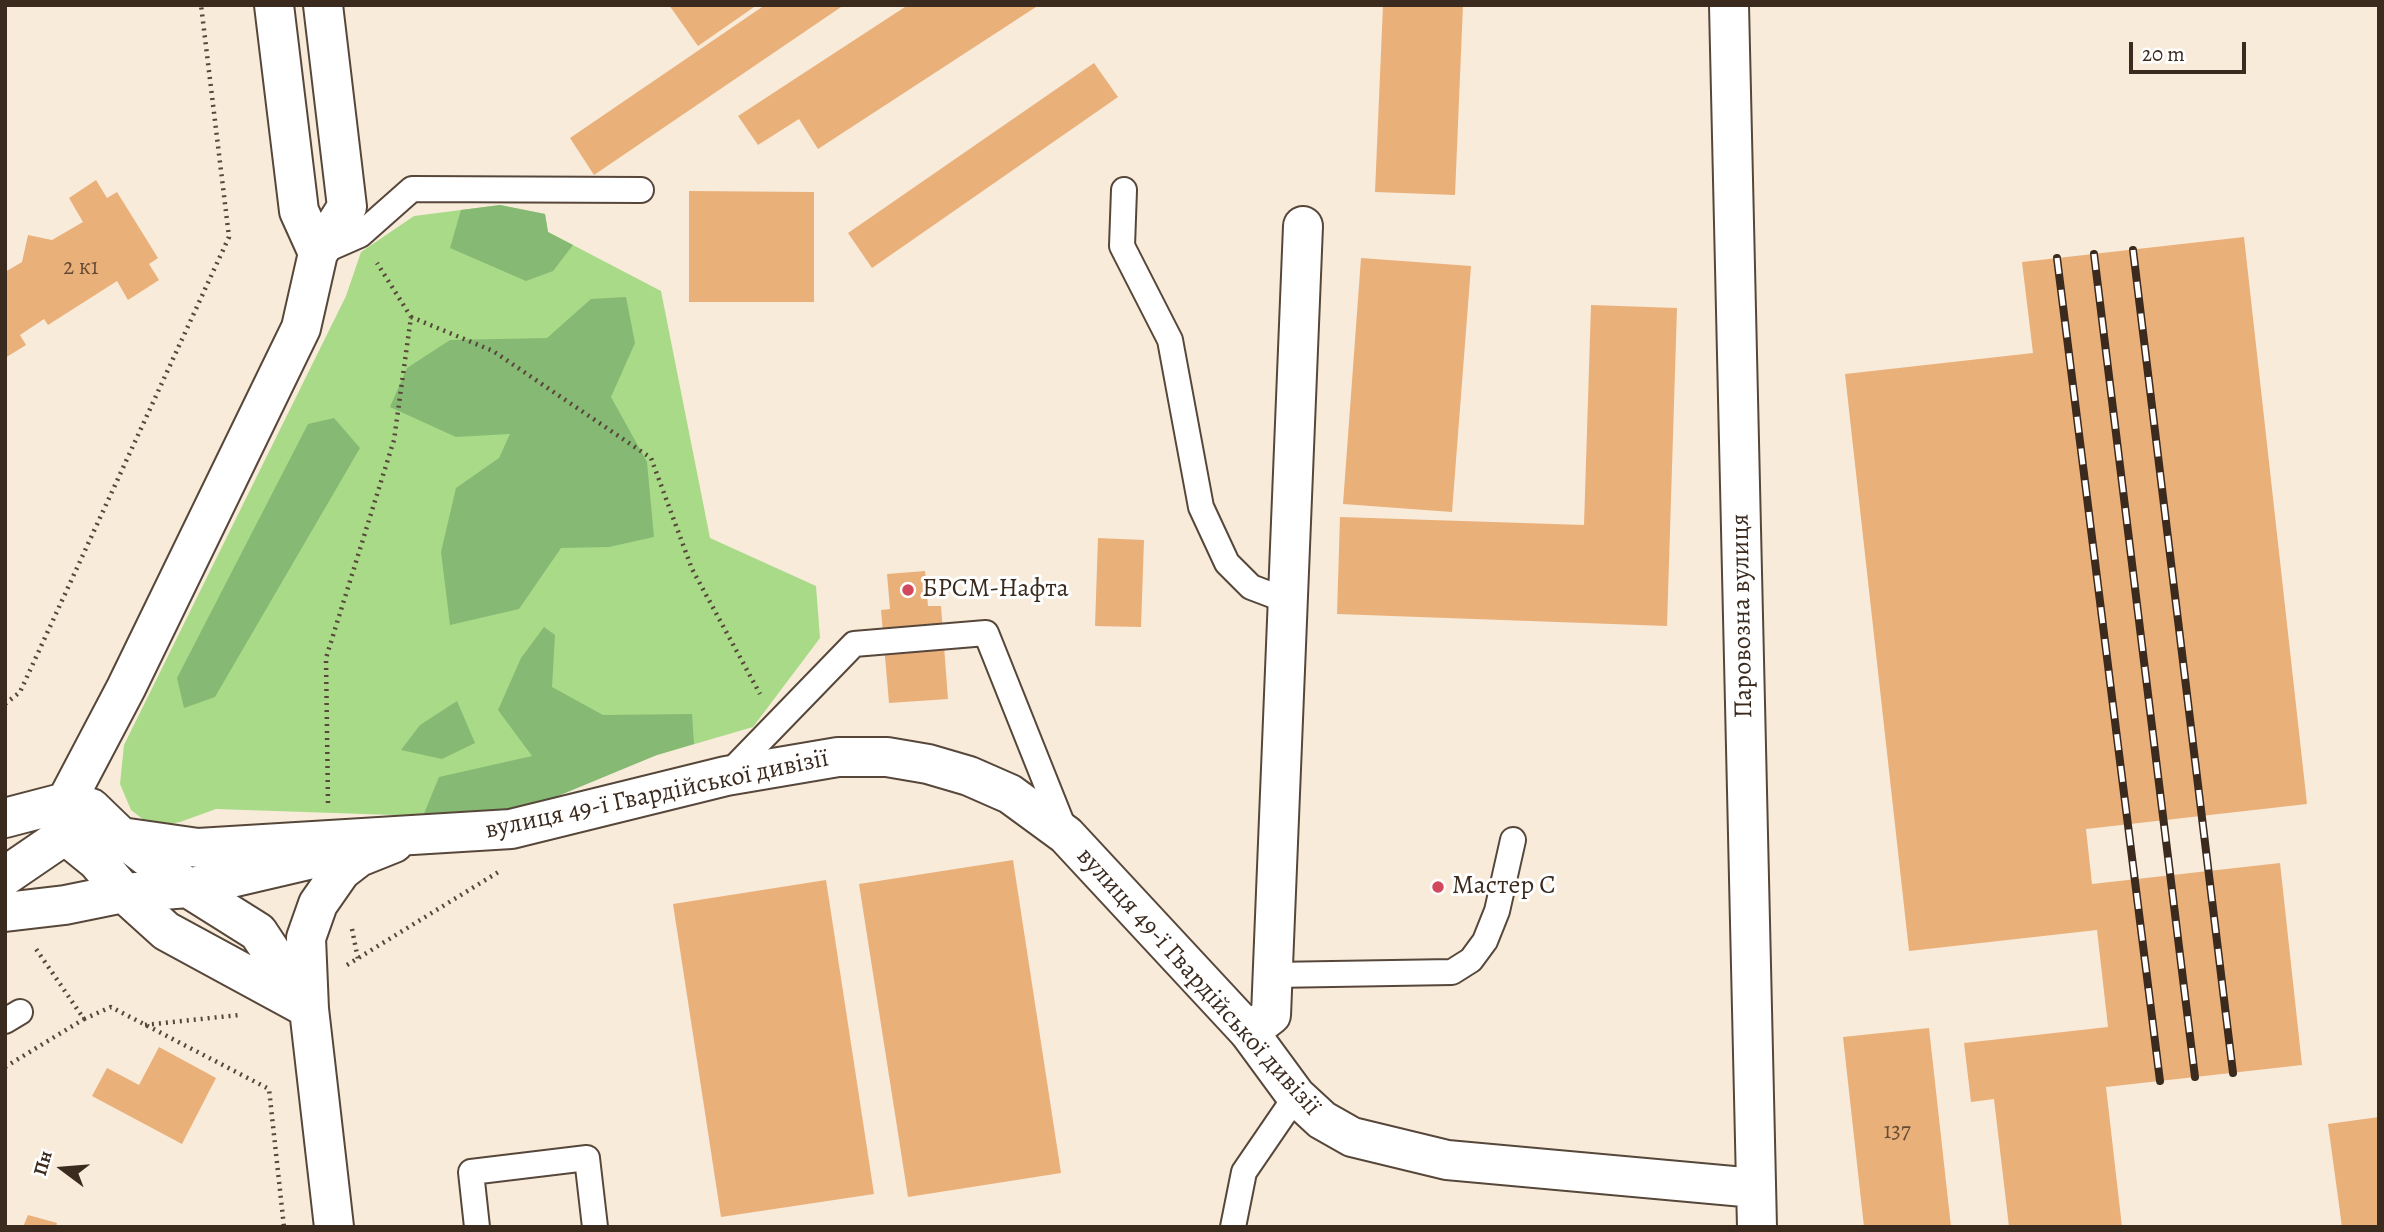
<!DOCTYPE html>
<meta charset="utf-8">
<style>
body{margin:0}
#map{position:relative;width:2384px;height:1232px;overflow:hidden;background:#f8ebda;font-family:Alegreya,serif}
canvas{display:block}
.frame{position:absolute;inset:0;border:7px solid #3b2a1e;pointer-events:none}
.north{position:absolute;left:28px;top:1134px;width:70px;height:70px;-webkit-text-stroke:5px #fff;paint-order:stroke;rotate:286deg;font-size:19px;font-weight:700;line-height:28px;text-align:center;color:#3b2a1e}
.north::after{content:'';display:block;margin:auto;width:24px;height:32px;background:#3b2a1e;clip-path:polygon(50% 0,100% 100%,50% 72%,0 100%)}
.scale{position:absolute;left:2129px;top:42px;width:117px;height:32px;box-sizing:border-box;border:4px solid #3b2a1e;border-top:0;padding-left:9px;font-size:21px;line-height:24px;white-space:nowrap;color:#3b2a1e;-webkit-text-stroke:5px #fff;paint-order:stroke}
</style>
<div id="map">
<canvas width="2384" height="1232"></canvas>
<div class="frame"></div>
<div class="north">Пн</div>
<div class="scale">20 m</div>
</div>
<script>
const context = document.querySelector('canvas').getContext('2d');
context.lineJoin = 'round';
function paint(path, color) { context.fillStyle = color; context.fill(path, 'evenodd'); }
const shape = rows => new Path2D(rows.map(r => 'M' + r).join(''));
function stroke(path, color, width, dash) { context.strokeStyle = color; context.lineWidth = width; context.lineCap = dash ? 'butt' : 'round'; context.setLineDash(dash || []); context.stroke(path); }
function write(font, color, halo, rows, align = 'center') {
  context.font = font + ' Alegreya,serif'; context.lineWidth = 6; context.setLineDash([]); context.textBaseline = 'middle'; context.strokeStyle = halo; context.fillStyle = color; for (const [text, x, y, turn = 0] of rows) {
    context.save(); context.translate(x, y); context.rotate((+turn || 0) * Math.PI / 180); context.textAlign = isNaN(turn) ? turn : align; if (halo) context.strokeText(text, 0, 0); context.fillText(text, 0, 0); context.restore();
  }
}
const green = shape([
 [500,205,545,214,548,232,661,291,710,538,816,586,820,638,753,727,657,755,423,816,216,809,180,822,153,827,131,810,120,784,124,745,346,296,361,252,414,216]
]);
const forest = shape([
 [500,205,545,214,548,232,573,245,553,271,526,281,450,248,461,210],
 [626,297,635,343,611,397,647,462,654,537,609,547,561,548,519,609,450,625,441,552,456,488,499,458,510,434,456,437,390,407,407,368,450,340,547,338,591,299],
 [334,418,360,448,215,697,184,708,177,678,308,424],
 [544,627,555,635,552,687,603,715,692,714,694,744,657,755,529,808,423,816,439,777,532,756,498,710,521,658],
 [457,701,475,743,442,759,401,750,420,725]
]);
const building = shape([
 [669,5,757,5,698,46],
 [765,5,844,5,594,175,570,138],
 [908,5,1039,5,818,149,799,119,758,145,738,116],
 [1383,5,1463,5,1455,195,1375,192],
 [1094,63,1118,97,872,268,848,233],
 [96,180,107,198,117,192,158,258,149,264,159,280,128,300,117,281,48,325,44,319,20,335,26,345,5,358,5,272,22,262,28,235,52,240,83,222,69,198],
 [689,191,814,192,814,302,689,302],
 [2244,237,2307,804,2086,829,2092,884,2280,863,2302,1065,2106,1087,2122,1227,2009,1227,1994,1099,1971,1102,1964,1043,2108,1027,2097,930,1909,951,1845,374,2033,353,2022,262],
 [1361,258,1471,266,1452,512,1343,504],
 [1591,305,1677,308,1667,626,1337,614,1340,517,1584,525],
 [1098,538,1144,540,1141,627,1095,626],
 [925,571,928,606,941,606,948,699,889,703,881,610,890,609,887,574],
 [1013,860,1061,1173,908,1197,859,884],
 [826,880,874,1194,721,1217,673,904],
 [1929,1028,1951,1227,1864,1227,1843,1037],
 [159,1047,216,1078,182,1144,92,1096,107,1068,139,1085],
 [2379,1117,2379,1227,2342,1227,2328,1124],
 [28,1215,57,1223,56,1227,23,1227]
]);
const path = shape([
 [411,317,493,351,651,458,692,569,760,694],
 [5,704,20,692,229,237,201,5],
 [328,803,326,658,394,440,411,317,377,263],
 [352,929,358,959],
 [347,965,500,871],
 [84,1019,111,1007,269,1089,284,1227],
 [145,1025,239,1015],
 [5,1067,84,1019,34,946]
]);
const lane = shape([
 [1124,190,1122,246,1170,340,1201,507,1227,563,1251,587,1288,601],
 [319,253,360,235,412,189,641,190],
 [728,774,854,644,986,633,1065,831],
 [1273,975,1452,972,1471,960,1485,941,1497,911,1513,840],
 [5,1021,20,1012],
 [477,1227,471,1172,587,1158,595,1227],
 [1233,1227,1244,1172,1296,1096]
]);
const street = shape([
 [1249,1032,1271,1015,1303,226]
]);
const secondary = shape([
 [274,5,299,211,318,253],
 [1729,5,1757,1227],
 [5,818,66,802,91,808,121,837,188,888,258,932,309,1009],
 [65,835,66,802,126,688,301,328,318,253,347,207,323,5],
 [65,835,97,861,124,893,166,931,304,1006],
 [121,837,198,848,511,829,726,776,838,757,887,757,928,764,969,776,1010,794,1066,835,1249,1032,1296,1096,1322,1120,1352,1137,1447,1160,1755,1188],
 [5,876,65,835,81,818],
 [5,912,65,905,124,893,188,888,308,860],
 [334,1227,309,1009,306,938,318,904,341,871,359,857,394,843]
]);
const rail = shape([
 [2133,250,2233,1073],
 [2094,254,2195,1077],
 [2057,258,2160,1081]
]);
const markers = [
 [908,590,7,"#d1495b"],
 [1438,887,7,"#d1495b"]
];
const numberNames = [
 ["2 к1",81,268],
 ["137",1897,1132]
];
const poiNames = [
 ["БРСМ-Нафта",922,590],
 ["Мастер С",1452,887]
];
const streetNames = [
 ["Паровозна вулиця",1743,616,-91],
 ["вулиця 49-ї Гвардійської дивізії",657,795,-12],
 ["вулиця 49-ї Гвардійської дивізії",1198,982,48]
];
paint(green, '#a9da88');
paint(forest, '#86ba74');
paint(building, '#eab07a');
stroke(lane, '#57473a', 28);
stroke(street, '#57473a', 42);
stroke(secondary, '#57473a', 42);
stroke(path, '#57473a', 4.5, [2, 5]);
stroke(lane, '#fff', 24);
stroke(street, '#fff', 38);
stroke(secondary, '#fff', 38);
stroke(rail, '#3b2a1e', 8);
stroke(rail, '#fff', 5, [16]);
for (const [x, y, r, color] of markers) { const dot = new Path2D(); dot.arc(x, y, r, 0, 2 * Math.PI); context.fillStyle = color; context.fill(dot); stroke(dot, '#fff', 2.5); }
write('23px', '#674c35', null, numberNames);
write('26px', '#3b2a1e', '#fff', poiNames, 'left');
write('26px', '#3b2a1e', '#fff', streetNames);
</script>
